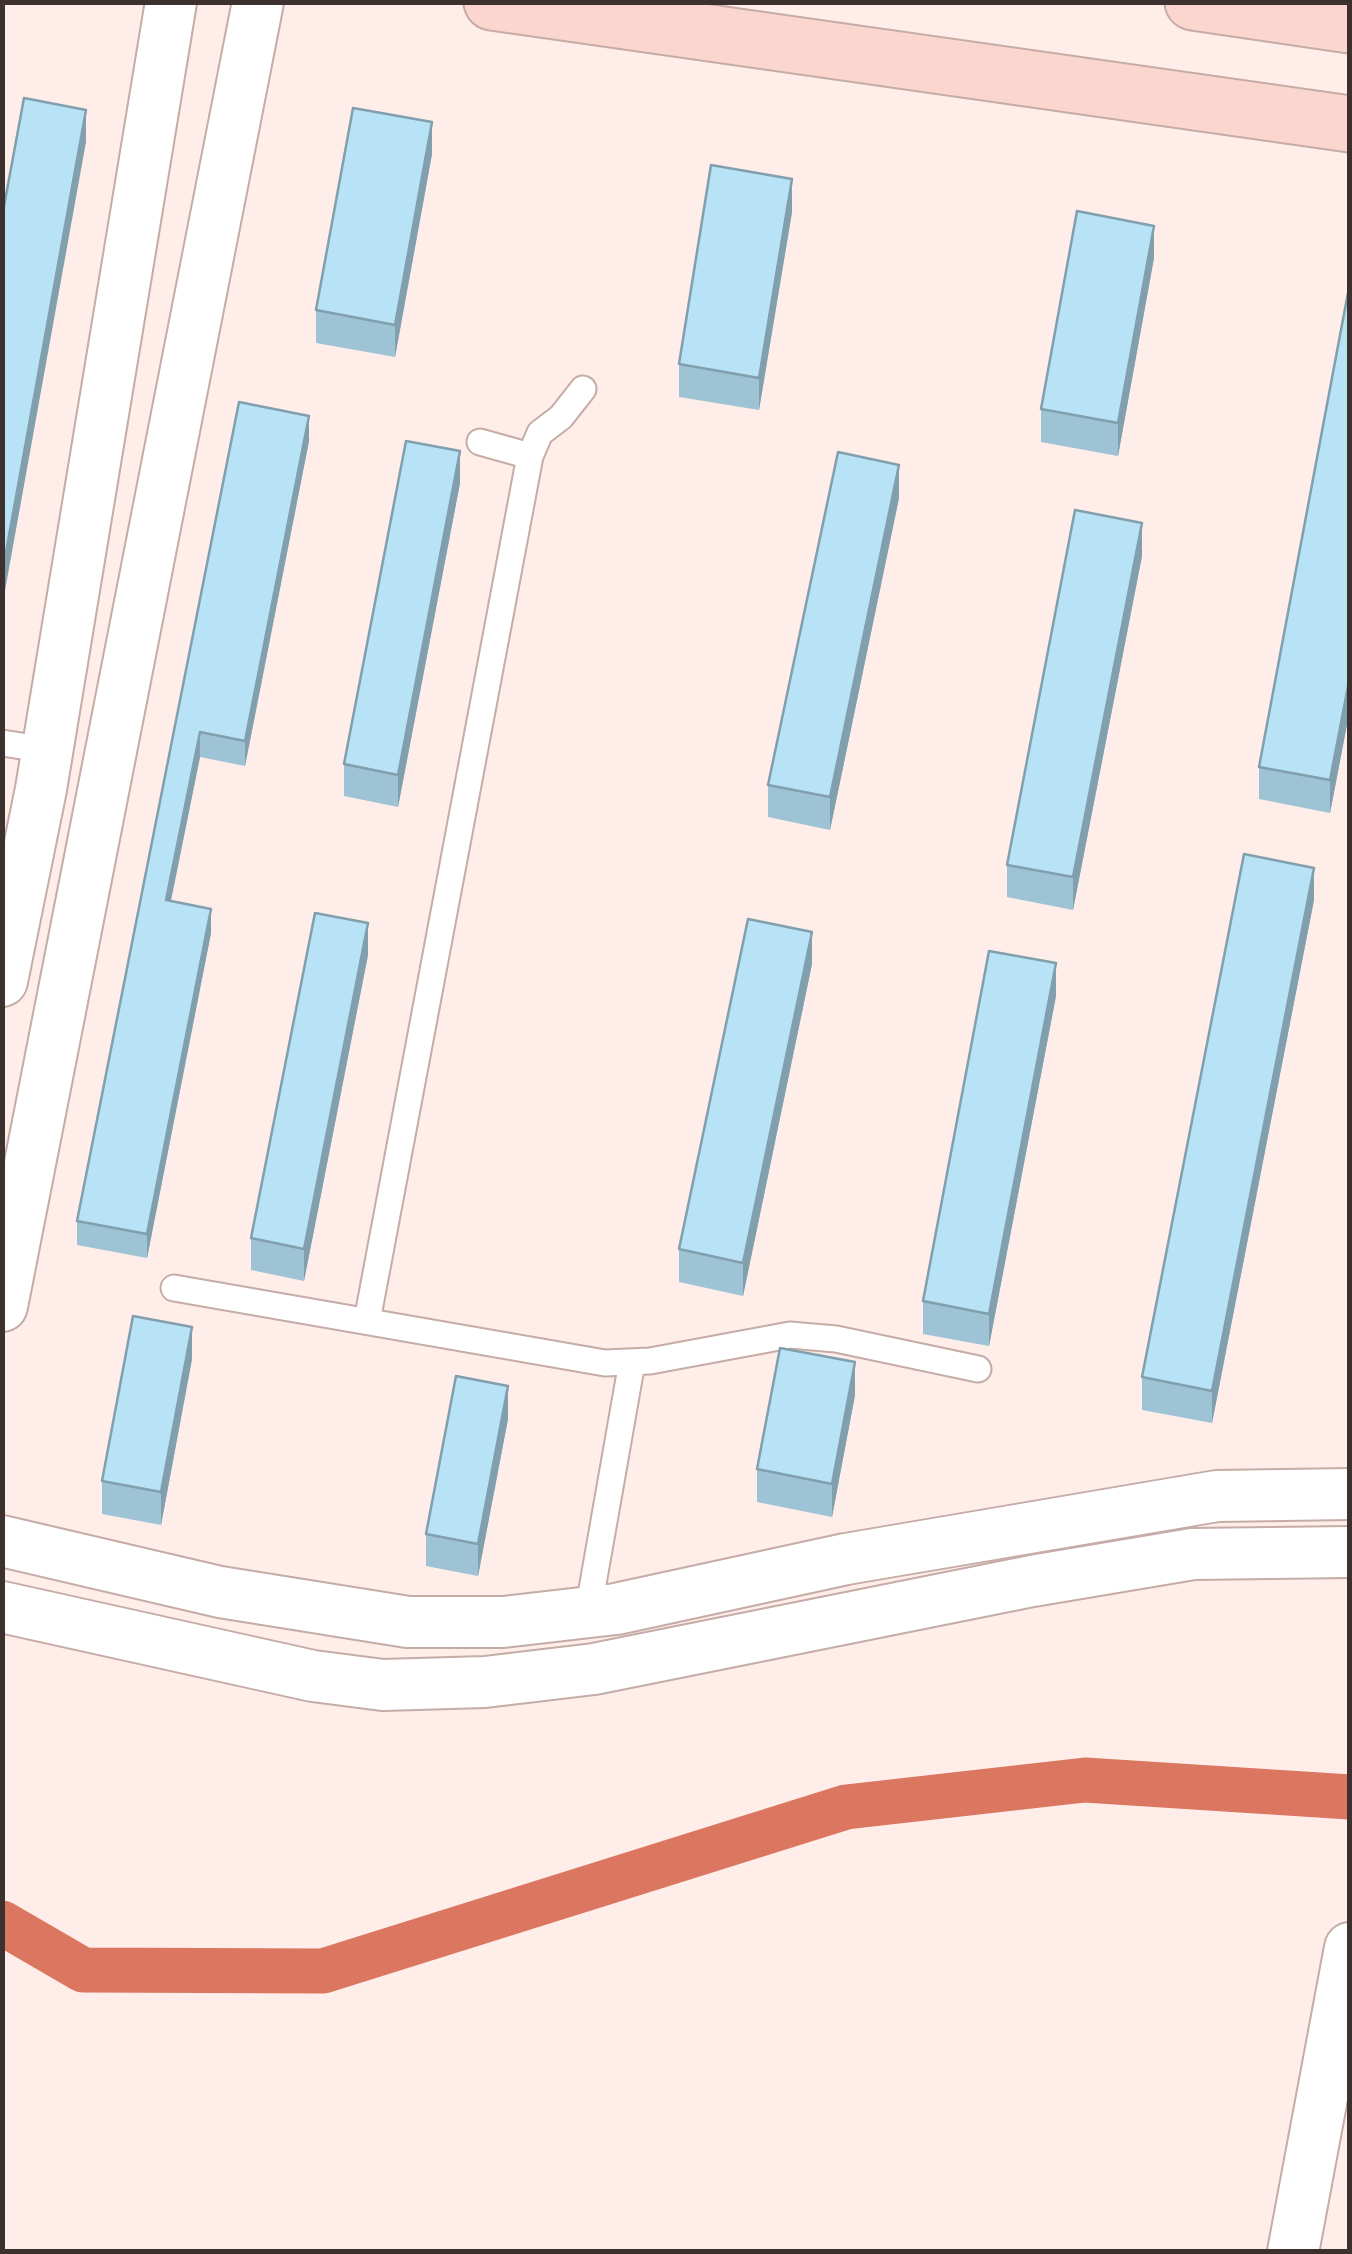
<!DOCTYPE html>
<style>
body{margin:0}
#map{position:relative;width:1352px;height:2254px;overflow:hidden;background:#feede9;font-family:Arial,sans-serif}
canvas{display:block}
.frame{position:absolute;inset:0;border:5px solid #3c312f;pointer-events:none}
</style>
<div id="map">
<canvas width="1352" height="2254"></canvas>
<div class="frame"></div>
</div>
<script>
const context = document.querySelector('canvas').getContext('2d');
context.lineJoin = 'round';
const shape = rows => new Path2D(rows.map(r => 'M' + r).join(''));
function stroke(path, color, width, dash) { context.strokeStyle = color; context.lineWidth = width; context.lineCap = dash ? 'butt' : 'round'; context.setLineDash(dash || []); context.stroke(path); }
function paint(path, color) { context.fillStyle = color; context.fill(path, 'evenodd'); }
const canal = shape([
 [2,1923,83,1970,323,1971,846,1807,1085,1780,1350,1797]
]);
const lane = shape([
 [480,442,530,456],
 [2,743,47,750],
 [174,1288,605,1363,650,1361,790,1335,836,1339,978,1369],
 [367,1321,530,456,540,433,561,417,583,389],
 [588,1612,632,1362]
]);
const street = shape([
 [2,981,41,789,171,2],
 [2,1306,258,2],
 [2,1541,220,1592,408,1622,503,1622,616,1609,846,1559,1217,1496,1350,1494],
 [2,1607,313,1676,383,1685,485,1682,594,1669,1032,1581,1193,1554,1350,1552],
 [1293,2252,1350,1948]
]);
const secondary = shape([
 [492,2,1350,124],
 [1193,2,1350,25]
]);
const wall = shape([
 [432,154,395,357,316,343,316,310],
 [792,212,759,410,679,397,679,364],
 [1154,258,1118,456,1041,442,1041,409],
 [1350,282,1350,709,1330,813,1259,799,1259,767],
 [239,402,309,441,245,766,200,757,171,901,211,933,147,1258,77,1245,77,1221],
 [460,483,398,807,344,796,344,764],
 [899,498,830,830,768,817,768,785],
 [1142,556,1073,910,1007,897,1007,865],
 [1314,900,1212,1423,1142,1410,1142,1377],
 [368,955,304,1281,251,1270,251,1238],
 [812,964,743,1296,679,1282,679,1249],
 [1056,996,989,1346,923,1334,923,1301],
 [192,1359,161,1525,102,1514,102,1481],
 [855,1395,832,1517,757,1502,757,1469],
 [508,1419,478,1576,426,1566,426,1534]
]);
const shadedWall = shape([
 [86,110,86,142,2,607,2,574],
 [432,122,432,154,395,357,395,325],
 [792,179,792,212,759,410,759,378],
 [1154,226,1154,258,1118,456,1118,423],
 [309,416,309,441,245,766,245,741],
 [460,451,460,483,398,807,398,775],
 [899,465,899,498,830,830,830,797],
 [1142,523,1142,556,1073,910,1073,877],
 [1350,676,1350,709,1330,813,1330,780],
 [200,732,200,757,166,924,166,900],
 [1314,868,1314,900,1212,1423,1212,1391],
 [211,909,211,933,147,1258,147,1234],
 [368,923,368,955,304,1281,304,1249],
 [812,932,812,964,743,1296,743,1263],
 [1056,963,1056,996,989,1346,989,1314],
 [192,1327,192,1359,161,1525,161,1492],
 [855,1362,855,1395,832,1517,832,1484],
 [508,1386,508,1419,478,1576,478,1544]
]);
const building = shape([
 [24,98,86,110,2,574,2,217,24,98],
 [353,108,432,122,395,325,316,310,353,108],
 [711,165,792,179,759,378,679,364,711,165],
 [1077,211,1154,226,1118,423,1041,409,1077,211],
 [1350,282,1350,676,1330,780,1259,767,1350,282],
 [239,402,309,416,245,741,200,732,166,900,211,909,147,1234,77,1221,239,402],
 [406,441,460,451,398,775,344,764,406,441],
 [838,452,899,465,830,797,768,785,838,452],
 [1075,510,1142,523,1073,877,1007,865,1075,510],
 [1244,854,1314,868,1212,1391,1142,1377,1244,854],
 [315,913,368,923,304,1249,251,1238,315,913],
 [748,919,812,932,743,1263,679,1249,748,919],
 [989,951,1056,963,989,1314,923,1301,989,951],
 [133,1316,192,1327,161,1492,102,1481,133,1316],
 [780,1348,855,1362,832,1484,757,1469,780,1348],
 [456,1376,508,1386,478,1544,426,1534,456,1376]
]);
stroke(canal, '#db7761', 45);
stroke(lane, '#c6aca6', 29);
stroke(street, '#c6aca6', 54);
stroke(secondary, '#c6aca6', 59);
stroke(lane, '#fff', 25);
stroke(street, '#fff', 50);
stroke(secondary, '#fbd6ce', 55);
paint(wall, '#9ec3d4');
paint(shadedWall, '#819fac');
paint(building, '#b8e3f6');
stroke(building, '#819fac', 2.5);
</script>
